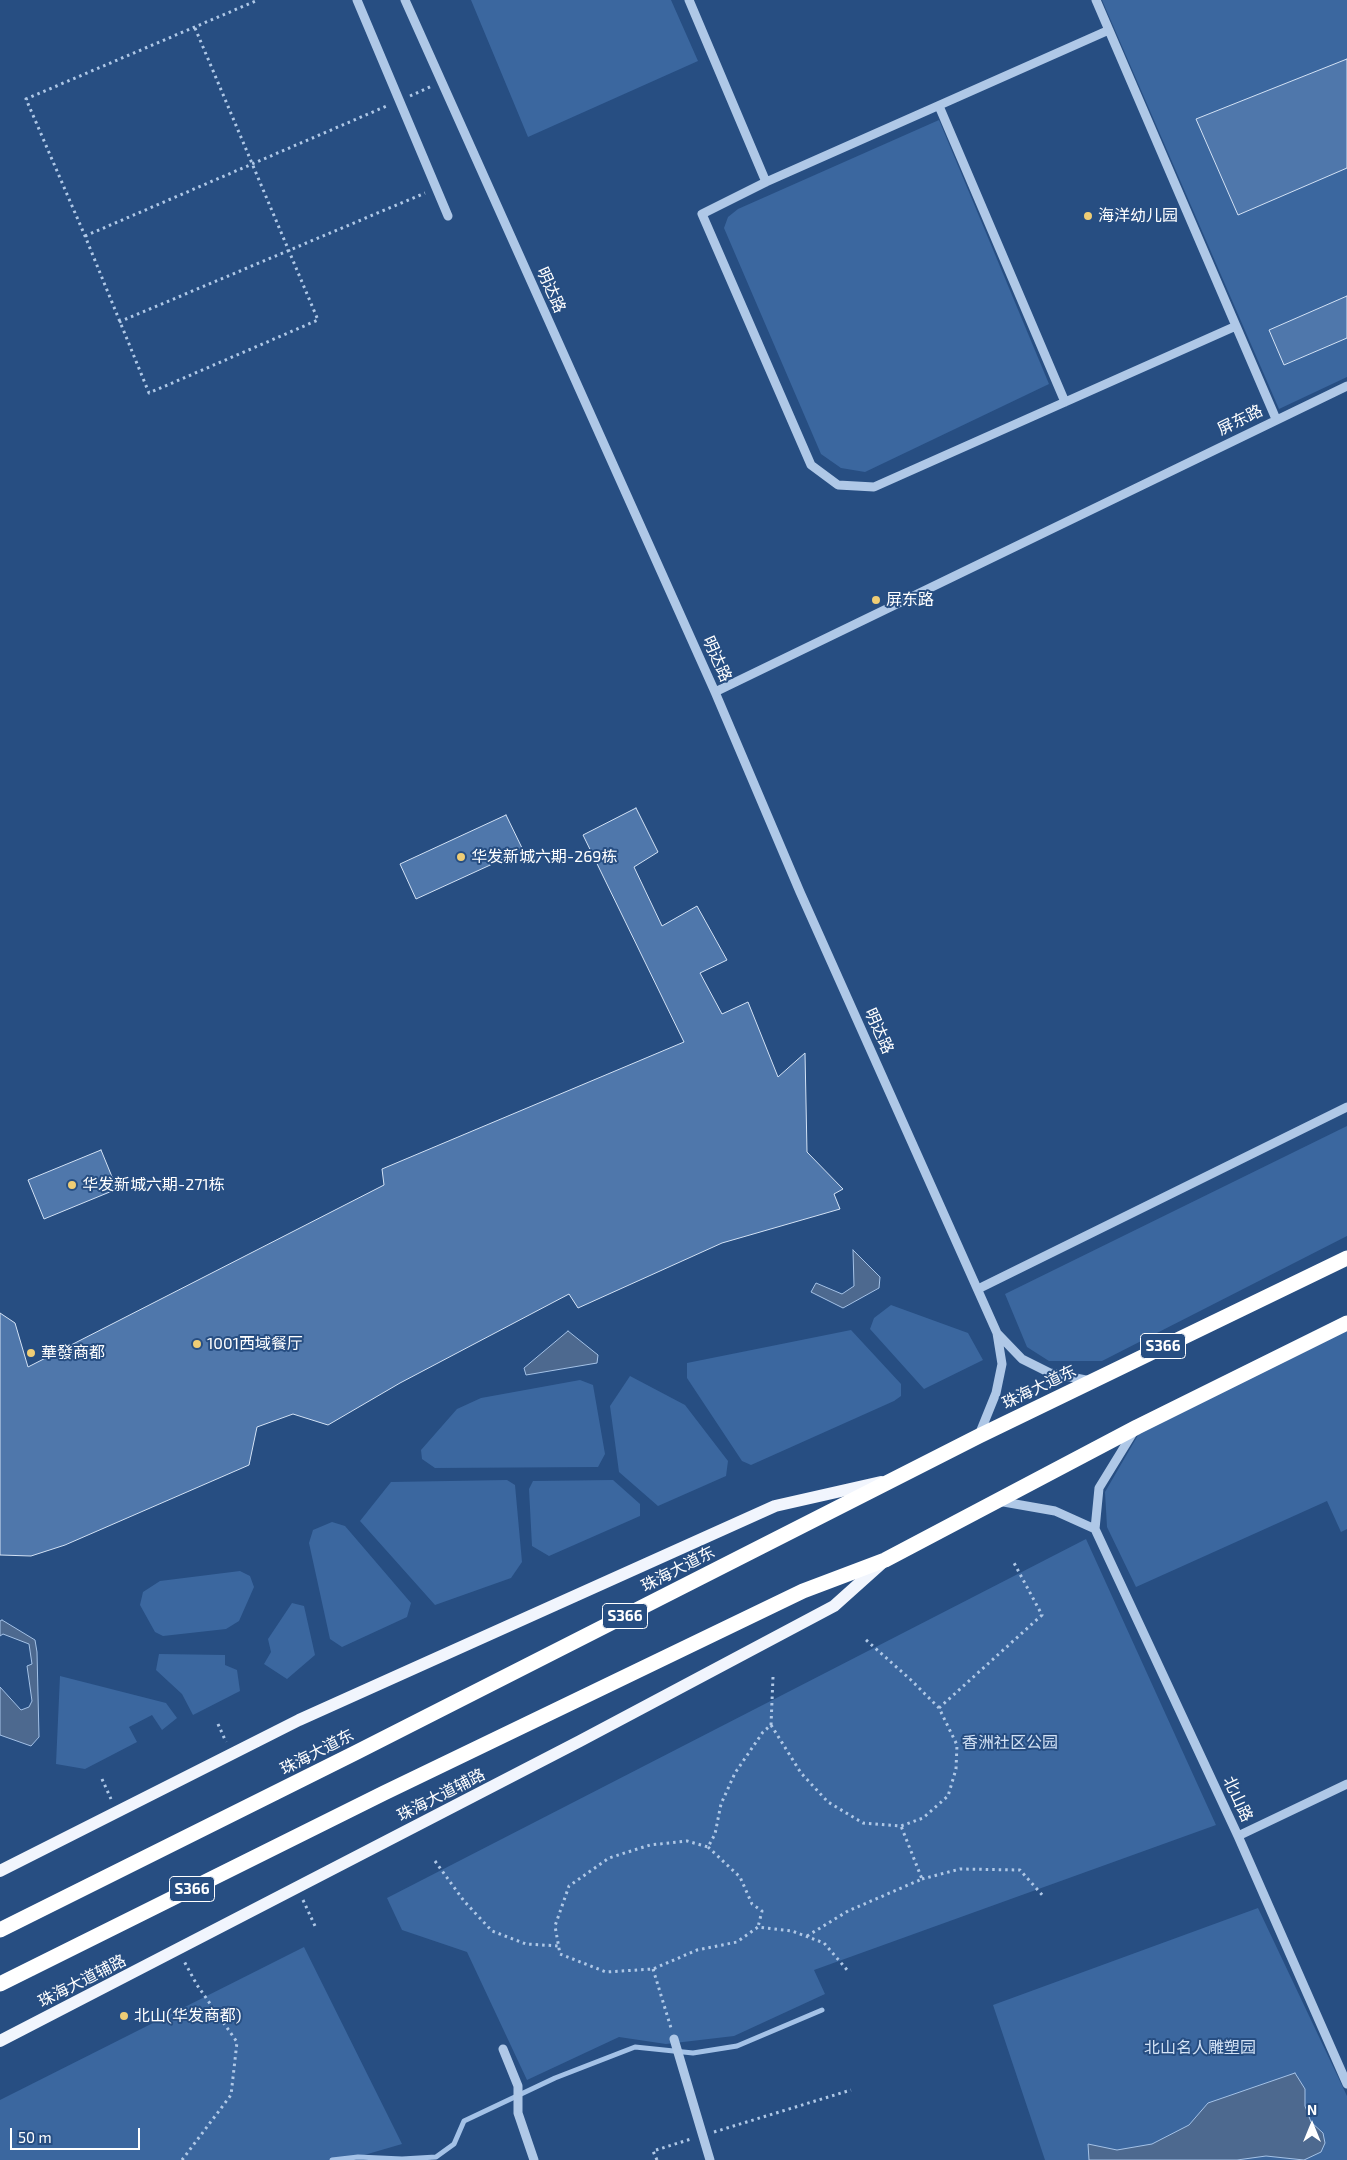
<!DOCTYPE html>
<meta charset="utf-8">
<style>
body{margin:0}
#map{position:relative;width:1347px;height:2160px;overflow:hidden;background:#274e82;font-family:"Exo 2",sans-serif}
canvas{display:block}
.north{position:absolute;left:1287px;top:2100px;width:50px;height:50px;-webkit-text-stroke:4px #274e82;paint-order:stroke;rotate:0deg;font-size:14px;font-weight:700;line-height:20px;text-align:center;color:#fff}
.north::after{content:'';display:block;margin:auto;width:18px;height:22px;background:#fff;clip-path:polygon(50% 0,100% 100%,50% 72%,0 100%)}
.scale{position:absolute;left:10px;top:2128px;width:130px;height:22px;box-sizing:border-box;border:2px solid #fff;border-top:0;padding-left:6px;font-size:15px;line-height:18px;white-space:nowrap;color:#fff;-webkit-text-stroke:4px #274e82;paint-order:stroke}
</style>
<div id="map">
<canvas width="1347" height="2160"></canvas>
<div class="north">N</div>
<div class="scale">50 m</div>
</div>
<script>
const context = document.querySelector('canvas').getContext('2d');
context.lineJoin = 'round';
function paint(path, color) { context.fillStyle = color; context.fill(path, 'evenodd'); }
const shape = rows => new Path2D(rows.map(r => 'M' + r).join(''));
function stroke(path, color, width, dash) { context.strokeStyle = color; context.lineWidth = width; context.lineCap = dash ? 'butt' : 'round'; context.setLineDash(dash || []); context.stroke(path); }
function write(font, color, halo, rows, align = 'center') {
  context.font = font + ' "Exo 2","Noto Sans SC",sans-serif'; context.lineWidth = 4; context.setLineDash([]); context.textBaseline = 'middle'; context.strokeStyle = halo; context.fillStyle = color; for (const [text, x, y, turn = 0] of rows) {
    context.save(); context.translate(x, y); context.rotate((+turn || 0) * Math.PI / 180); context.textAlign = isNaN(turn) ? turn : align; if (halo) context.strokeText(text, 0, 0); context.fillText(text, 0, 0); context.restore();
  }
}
const green = shape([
 [471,0,671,0,698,61,528,137],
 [1102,0,1347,0,1347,377,1279,409],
 [939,120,1049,384,865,472,841,468,821,454,724,228,728,217,738,209],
 [1347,1126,1347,1236,1102,1361,1049,1361,1027,1347,1005,1294],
 [891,1305,968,1333,983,1360,924,1389,870,1329,874,1318],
 [1347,1329,1347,1529,1341,1532,1327,1501,1136,1587,1107,1527,1105,1492,1141,1430],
 [851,1330,901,1384,901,1396,894,1401,751,1465,742,1461,687,1378,687,1363],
 [630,1376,685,1405,728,1461,726,1476,658,1506,619,1472,610,1406],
 [580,1380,593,1385,605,1454,598,1467,435,1468,422,1459,421,1450,457,1409,481,1398],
 [507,1480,515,1485,522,1562,511,1578,435,1605,360,1521,391,1482],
 [613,1480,640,1504,640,1516,549,1556,532,1546,529,1489,533,1481],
 [332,1522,345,1526,411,1603,407,1617,342,1647,330,1639,309,1543,313,1530],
 [1086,1539,1216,1825,814,1970,825,1994,734,2036,666,2044,619,2037,527,2080,467,1952,402,1930,387,1898],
 [240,1571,250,1576,254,1587,239,1621,226,1629,163,1636,155,1632,140,1605,143,1592,160,1581],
 [292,1603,304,1606,315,1655,287,1679,264,1664,271,1652,268,1639],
 [159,1654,225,1655,225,1665,237,1670,240,1691,193,1715,182,1694,156,1670],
 [60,1676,166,1703,177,1718,162,1730,152,1715,129,1727,137,1742,85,1769,56,1764],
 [1258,1908,1347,2096,1347,2160,1045,2160,993,2005],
 [304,1947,402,2144,347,2160,0,2160,0,2100]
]);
const water = shape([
 [853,1250,880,1277,879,1288,843,1308,811,1292,816,1283,842,1294,854,1286,853,1250],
 [568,1331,598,1355,597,1363,526,1375,524,1368,568,1331],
 [2,1620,35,1640,37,1652,39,1737,31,1746,0,1735,0,1687,21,1710,29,1707,32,1701,27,1666,32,1664,29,1644,3,1634,0,1636,0,1621,2,1620],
 [1295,2073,1305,2089,1305,2106,1311,2122,1323,2133,1325,2143,1321,2152,1304,2160,1266,2156,1237,2160,1089,2160,1088,2144,1117,2150,1152,2144,1189,2125,1208,2103,1295,2073]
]);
const stream = shape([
 [332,2160,358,2157,402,2159,436,2157,454,2144,464,2121,555,2078,635,2047,693,2053,737,2046,822,2010]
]);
const building = shape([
 [1347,59,1347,168,1238,215,1196,119,1347,59],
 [1347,296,1347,338,1284,365,1269,330,1347,296],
 [636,808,658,852,634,867,662,926,697,906,727,960,700,973,722,1014,748,1002,778,1077,805,1053,807,1152,843,1189,834,1194,840,1209,722,1243,578,1308,569,1294,400,1383,328,1425,293,1414,257,1427,249,1465,65,1545,31,1556,0,1555,0,1313,15,1323,28,1367,384,1185,382,1169,684,1042,583,835,636,808],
 [506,815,523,850,416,899,400,864,506,815],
 [101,1150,117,1189,44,1219,28,1180,101,1150]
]);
const path = shape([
 [195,28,318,320,149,393,85,236,26,99,258,0],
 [410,96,432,86],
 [85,236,389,105],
 [119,322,425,193],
 [773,1677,771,1725,763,1732,735,1773,721,1804,715,1834,708,1847,687,1841,650,1845,609,1858,569,1886,555,1926,560,1954,606,1972,653,1969,697,1950,737,1942,758,1927,792,1931,824,1943,848,1971],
 [939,1708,1042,1615,1013,1561],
 [218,1724,226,1742],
 [771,1725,801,1773,828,1802,863,1823,901,1826,923,1818,948,1796,956,1769,957,1745,939,1708,911,1680,865,1639],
 [102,1779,111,1799],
 [708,1847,740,1877,752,1904,762,1911,758,1927],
 [435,1861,464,1901,492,1931,526,1944,559,1946],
 [922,1879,960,1869,1020,1870,1044,1897],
 [303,1900,315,1926],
 [807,1936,848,1911,922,1879,901,1826],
 [653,1969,671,2028],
 [714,2132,851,2090],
 [182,2160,231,2095,237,2042,197,1985,184,1961],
 [657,2160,653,2151,691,2139]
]);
const minor = shape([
 [357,0,448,216],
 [405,0,715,692,800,892,997,1333,1002,1364,996,1393,979,1435],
 [689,0,766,182],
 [1096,0,1276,419],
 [1109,30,766,182,702,214,811,465,838,485,874,487,1236,326],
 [939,106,1065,402],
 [715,692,1347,386],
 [978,1289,1347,1107],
 [997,1333,1022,1359,1050,1373,1091,1381],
 [1134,1431,1099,1488,1095,1529,1238,1836,1347,2084],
 [998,1501,1055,1511,1095,1529],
 [1238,1836,1347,1784],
 [674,2039,710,2160],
 [503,2049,518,2086,518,2113,534,2160]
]);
const major = shape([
 [0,1871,299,1720,775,1506,881,1482],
 [0,2041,580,1741,834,1606,882,1563]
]);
const highway = shape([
 [0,1930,357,1752,979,1436,1347,1258],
 [0,1984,384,1793,803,1591,885,1560,1137,1427,1347,1323]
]);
const markers = [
 [1088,216,5,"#efcd75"],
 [876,600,5,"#efcd75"],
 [461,857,5,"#efcd75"],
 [72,1185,5,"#efcd75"],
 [197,1344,5,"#efcd75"],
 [31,1353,5,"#efcd75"],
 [124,2016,5,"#efcd75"]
];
const shields = [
 [1163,1346,45],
 [625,1616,45],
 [192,1889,45]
];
const shieldNames = [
 ["S366",1163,1346],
 ["S366",625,1616],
 ["S366",192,1889]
];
const poiNames = [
 ["海洋幼儿园",1098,216],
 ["屏东路",886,600],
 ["华发新城六期-269栋",471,857],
 ["华发新城六期-271栋",82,1185],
 ["1001西域餐厅",207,1344],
 ["華發商都",41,1353],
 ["北山(华发商都)",134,2016]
];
const streetNames = [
 ["明达路",551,290,66],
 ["屏东路",1240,420,-26],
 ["明达路",717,659,66],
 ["明达路",879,1031,66],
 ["珠海大道东",1039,1387,-26],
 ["珠海大道东",678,1569,-27],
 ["珠海大道东",317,1752,-27],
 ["珠海大道辅路",441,1795,-27],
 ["北山路",1238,1799,65],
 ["珠海大道辅路",82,1981,-27]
];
const parkNames = [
 ["香洲社区公园",1010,1743],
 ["北山名人雕塑园",1200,2048]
];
paint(green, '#3b679f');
paint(water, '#4d698f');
stroke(water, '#a4c2e7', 1);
stroke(stream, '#a4c2e7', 5);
paint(building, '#4f77ab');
stroke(building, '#d3e2f5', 1);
stroke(path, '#afc8e7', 3, [2.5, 4]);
stroke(minor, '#afc8e7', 9);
stroke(major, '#f1f5fd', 12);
stroke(highway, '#fff', 15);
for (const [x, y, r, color] of markers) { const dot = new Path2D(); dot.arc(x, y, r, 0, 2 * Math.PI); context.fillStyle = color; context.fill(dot); stroke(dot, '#274e82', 2); }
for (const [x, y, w] of shields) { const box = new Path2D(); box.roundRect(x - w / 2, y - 12.5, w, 25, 4); context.fillStyle = '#274e82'; context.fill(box); stroke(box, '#fff', 1); }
write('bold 15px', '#fff', null, shieldNames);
write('16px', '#fff', '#274e82', poiNames, 'left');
write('16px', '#fff', '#274e82', streetNames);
write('16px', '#d3e2f5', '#274e82', parkNames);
</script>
